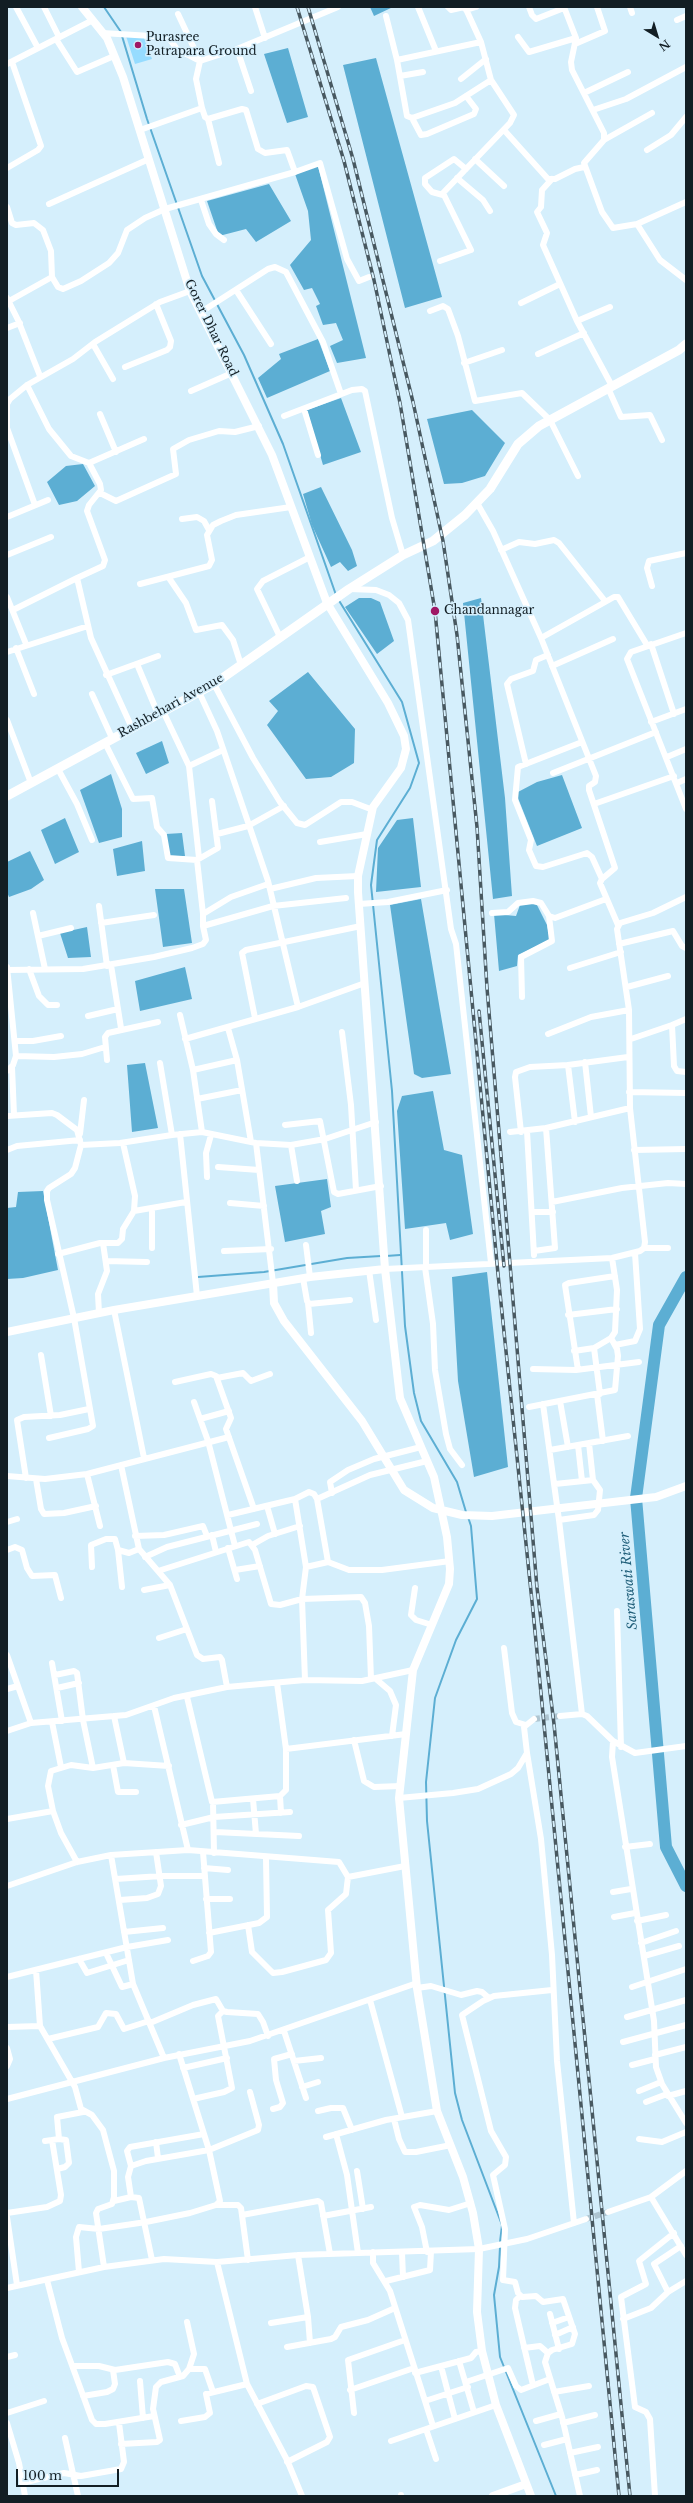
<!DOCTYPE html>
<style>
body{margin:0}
#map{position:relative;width:693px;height:2503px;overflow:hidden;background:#d5effc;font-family:"Libre Baskerville",serif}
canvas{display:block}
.frame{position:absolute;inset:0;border:8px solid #121e24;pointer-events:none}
.north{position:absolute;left:637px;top:16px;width:40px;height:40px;-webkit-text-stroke:3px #d5effc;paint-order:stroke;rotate:142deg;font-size:11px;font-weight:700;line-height:16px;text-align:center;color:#121e24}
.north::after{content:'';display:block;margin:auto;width:14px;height:18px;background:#121e24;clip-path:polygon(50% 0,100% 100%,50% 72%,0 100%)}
.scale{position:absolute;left:16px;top:2469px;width:103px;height:18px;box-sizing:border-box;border:2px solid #121e24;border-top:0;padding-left:5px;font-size:12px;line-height:14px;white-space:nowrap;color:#121e24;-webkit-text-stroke:3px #d5effc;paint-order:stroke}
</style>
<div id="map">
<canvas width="693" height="2503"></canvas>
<div class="frame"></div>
<div class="north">N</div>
<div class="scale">100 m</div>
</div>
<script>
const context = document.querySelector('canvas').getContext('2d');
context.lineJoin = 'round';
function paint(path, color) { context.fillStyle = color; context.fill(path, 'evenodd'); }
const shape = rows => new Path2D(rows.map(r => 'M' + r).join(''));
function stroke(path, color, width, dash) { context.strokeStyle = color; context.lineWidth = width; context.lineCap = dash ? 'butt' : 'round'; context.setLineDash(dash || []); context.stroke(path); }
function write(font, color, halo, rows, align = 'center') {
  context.font = font + ' "Libre Baskerville",serif'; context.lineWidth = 3; context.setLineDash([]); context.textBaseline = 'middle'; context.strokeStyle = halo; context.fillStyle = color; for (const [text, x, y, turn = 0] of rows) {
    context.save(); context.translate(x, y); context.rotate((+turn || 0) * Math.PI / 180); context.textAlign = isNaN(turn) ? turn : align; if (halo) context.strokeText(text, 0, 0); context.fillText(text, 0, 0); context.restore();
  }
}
const green = shape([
 [126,36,144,38,152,59,135,64]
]);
const water = shape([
 [370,7,393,7,374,16],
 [288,48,308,117,287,123,264,54],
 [376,58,442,297,405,308,343,65],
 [318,166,366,358,337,363,330,346,343,340,336,323,323,325,316,306,320,304,312,288,304,290,290,265,311,240,308,211,295,174],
 [269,184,291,221,256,242,246,229,219,236,207,201],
 [318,339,330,371,267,398,258,378,281,359,279,354],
 [341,398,361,452,323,465,307,410],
 [472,410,505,443,485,476,462,483,444,484,427,419],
 [83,464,95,486,77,501,59,505,47,482,66,466],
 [321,487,352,550,357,566,348,571,340,562,331,567,312,525,303,494],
 [359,598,371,598,380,602,394,641,377,654,345,607],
 [481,598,505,798,512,896,493,899,463,603],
 [308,672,355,729,354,763,331,777,306,779,267,725,278,711,269,701],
 [162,741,169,763,146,774,136,753],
 [111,774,122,809,122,837,99,843,80,790],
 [562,775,582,828,537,846,516,793,537,782],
 [65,818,79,852,55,864,41,830],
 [413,818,421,887,376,892,378,848,397,820],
 [182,833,185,856,169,856,166,834],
 [142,841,145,871,117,876,113,849],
 [30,851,44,880,31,889,9,897,7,892,7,862],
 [155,889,184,889,192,943,163,947],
 [421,899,451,1074,422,1078,414,1074,390,905],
 [536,903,547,925,550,940,518,955,517,966,499,971,494,914,516,916,520,905],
 [87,927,91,957,68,958,60,933],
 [185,967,192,999,140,1011,135,981],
 [145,1063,158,1128,132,1132,127,1065],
 [433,1091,444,1150,462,1155,473,1234,450,1240,446,1223,405,1229,397,1111,402,1096],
 [327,1179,331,1207,321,1211,325,1234,285,1242,275,1186],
 [43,1191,58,1270,23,1278,7,1279,7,1208,16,1207,18,1192],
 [487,1272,508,1467,474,1477,458,1381,452,1277]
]);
const stream = shape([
 [104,7,121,32],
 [122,36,147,119,202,276,244,355,283,444,336,595],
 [338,599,402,702,419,763,410,788,377,840,371,885,392,1091,405,1326,414,1393,421,1421,457,1482,466,1512],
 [386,1256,400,1255],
 [198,1277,264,1272,347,1258,381,1256],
 [468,1517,471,1526,477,1599,456,1640,435,1698,426,1782,427,1821,455,2093,462,2120,502,2225,500,2242],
 [500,2247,499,2267,494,2295,500,2357,556,2496]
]);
const river = shape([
 [686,1277,659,1325,636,1498,666,1847,686,1886]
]);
const minorTunnel = shape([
 [534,1719,560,1716],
 [586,2219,608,2212]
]);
const minor = shape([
 [16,7,38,48],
 [44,7,59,37],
 [255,7,265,38],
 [418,7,436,51],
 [448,7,451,10,464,7],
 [465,7,481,42],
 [529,7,532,15,536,19,564,8],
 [564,7,576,38,571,62,572,70,604,133,604,140,584,163,602,212,613,228,637,224,660,260,686,280],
 [630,7,632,13],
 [466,10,476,7],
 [386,16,397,60,407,116,412,118,455,103,491,80],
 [677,20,686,16],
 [102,33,168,37,177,49,200,61,237,49,338,7],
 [518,37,529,52,576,38],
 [56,39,77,72,114,56],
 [575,44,605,31,597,7],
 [237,49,251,91],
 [397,60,481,42,491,80,514,115,510,123,443,193,471,250,440,261],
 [7,64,93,20],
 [400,76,423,72],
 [461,79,486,59],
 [584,93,628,72],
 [202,108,205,117,208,119,242,109,246,110,258,149,265,153,287,150,295,172,320,163,347,259,359,281,369,277],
 [593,110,626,99,686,67],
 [412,118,421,135,427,134,474,114,476,109,466,96],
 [208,119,219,163],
 [140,130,202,108,196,79,200,61,178,14],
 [504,130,548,179,555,179,575,169,584,167],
 [604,140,652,113],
 [647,150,671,135,686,117],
 [475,159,504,186],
 [7,168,38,150,41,146,12,62],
 [457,178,483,200,490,211],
 [552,179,542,190,541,207,537,212,547,233,543,245,577,321,612,386],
 [443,195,432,192,425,184,425,178,454,159,466,169],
 [201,200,209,224,216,234,224,240],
 [49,204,149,159],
 [7,207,12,223,16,225,34,223,43,230,51,251,52,277,58,287,63,289,81,281,109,263,118,253,127,230,145,218,165,209,295,172],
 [637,224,686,202],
 [236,290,271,344],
 [7,298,18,320,40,376],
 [9,301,52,277],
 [521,303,560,284],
 [430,311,443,306,448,309,458,336,475,401,522,393,550,420,578,476],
 [201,312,268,269,275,267,286,272,323,342,341,394],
 [577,321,610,307],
 [7,328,20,323],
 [93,344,113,379],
 [538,354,584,333],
 [464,363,502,350],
 [125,367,167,350,170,347,171,341,156,304],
 [27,385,49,429,71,456,89,463,100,484,101,490,89,505,87,511,105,560,103,566,77,578,91,638,132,728],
 [608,388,621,417,650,415,662,440],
 [191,391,232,373],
 [304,409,318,455],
 [100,414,116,452],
 [284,416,352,390,362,389,365,391,392,518,403,555],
 [7,428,35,505],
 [7,430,7,404,10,399,27,385,73,359,95,342,160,302,190,291],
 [89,463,144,439],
 [100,493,116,501,176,474,173,449,189,440,219,431,235,432,259,426],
 [477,503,493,531,541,638,596,776,595,782,589,786,589,790,615,868,602,879,600,883,618,925],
 [7,517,48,500],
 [182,519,197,517,204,521,209,530],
 [501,550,519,542,535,544,554,540,559,543,605,601],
 [7,555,51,537],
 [169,578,186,603,196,630,222,625,233,640,241,665],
 [140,584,209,566,212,560,207,535,213,525,221,521,236,515,291,507],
 [652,586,647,568,649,561,686,553],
 [350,589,376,590,389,595,399,603,408,620,451,929,456,944,491,1263],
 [7,597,26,644],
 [13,610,77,578],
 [686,633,631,652,627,659,686,809],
 [280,637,257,589,263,581,310,557],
 [541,638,614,597,618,597,647,645],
 [651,644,674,714],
 [16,648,34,694],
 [7,652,88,626],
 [137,664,158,714],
 [552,666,613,639],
 [106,675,158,656],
 [214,684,253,758,280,802,297,823,305,825,341,802,352,802,373,810],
 [199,692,217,731,268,881,298,1007],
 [92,694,112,738],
 [163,711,189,766],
 [7,720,31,783],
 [651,722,686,709],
 [582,742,518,767,515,800,531,840,529,850,536,866,543,867,587,853,592,857,602,879],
 [105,743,133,799,152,798,157,827,164,835,168,858,197,860],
 [667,757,686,749],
 [526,764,507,684,511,679,533,671,536,660,548,655],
 [58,769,77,804,92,840],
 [553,773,656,732],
 [677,783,686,779],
 [594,804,674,776],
 [217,834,248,826,284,806],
 [320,842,367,834],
 [199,858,189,766,223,750],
 [270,889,316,878,358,876],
 [359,904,388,902,447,890],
 [99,906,107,966],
 [33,913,45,969],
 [492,913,508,912,518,903,533,901,541,903,549,916,555,918,606,899],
 [203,914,197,860,218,848,212,801],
 [101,923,154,915],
 [203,926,273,906,346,898],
 [38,936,71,928],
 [619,944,673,931,682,946,686,948],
 [111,965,121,1028],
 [7,967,16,1056,13,1065,7,1071],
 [570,968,621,952],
 [29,969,39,996,48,1005,57,1005],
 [7,970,83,969,154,957,192,948,203,944,206,940,203,926,203,914,231,897,268,884],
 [627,987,668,976],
 [522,997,521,957,552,941,549,916],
 [180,1015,193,1070,202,1132],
 [88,1016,118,1009],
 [255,1018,242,953,246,950,361,926],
 [686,1019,672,1025,674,1066,677,1071,686,1072],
 [228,1028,237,1060,251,1142],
 [342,1032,351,1105,356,1190],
 [548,1034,591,1017,629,1010],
 [185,1039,298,1007,365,983],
 [631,1039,672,1025],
 [15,1041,33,1041,61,1036],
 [16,1056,54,1057,82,1054,105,1047],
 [107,1060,105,1037,108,1033,158,1022],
 [585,1062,591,1117],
 [160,1063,172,1135,202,1132,256,1143,291,1145,325,1139,376,1122],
 [568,1065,628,1057],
 [12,1067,14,1115],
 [193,1070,237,1060],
 [629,1092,686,1093],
 [197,1099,242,1090],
 [7,1116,52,1113,57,1115,77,1130,81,1145,120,1143,172,1135],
 [285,1125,320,1121,334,1192,338,1194,381,1186],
 [527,1131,534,1255],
 [510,1132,546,1128],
 [521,1132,515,1077,516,1072,530,1067,568,1065,575,1122],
 [80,1134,84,1100],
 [180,1134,197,1296],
 [256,1143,273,1283],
 [291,1145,297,1181],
 [7,1150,17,1146,80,1140],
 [634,1150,686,1149],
 [218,1167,259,1170],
 [207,1177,206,1153,211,1135],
 [552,1202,622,1188,668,1183,686,1184],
 [230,1203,264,1206],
 [134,1211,186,1202],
 [532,1212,553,1212],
 [426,1230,426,1266],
 [306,1245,310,1277],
 [152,1248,152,1208],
 [644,1248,668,1248],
 [224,1251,271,1249],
 [534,1251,555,1248,546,1128,630,1108],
 [58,1254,100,1243,118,1243,122,1239,123,1229,134,1211,135,1196,123,1143],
 [106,1261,147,1262],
 [425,1267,433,1324,435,1370,446,1434,450,1449,462,1465],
 [385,1269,612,1258,640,1251,644,1248,645,1242,630,1108,629,1010,617,929,620,923,653,913,686,897],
 [369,1270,376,1320],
 [303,1278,307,1301,309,1304,350,1300],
 [308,1303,311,1333],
 [114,1310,144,1458],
 [99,1313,98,1294,107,1271,103,1243],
 [568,1315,617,1309],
 [615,1345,635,1341,640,1329,635,1253],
 [594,1348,600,1394],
 [574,1351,594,1348,611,1338,615,1332,617,1290,612,1258],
 [41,1355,51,1416],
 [533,1369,576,1370,639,1362],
 [578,1370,565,1285,569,1283,615,1276],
 [217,1378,243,1373,251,1381,270,1374],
 [175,1382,211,1374,216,1376,231,1418,226,1429,254,1509],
 [597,1394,603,1441],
 [560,1401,568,1447],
 [194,1402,208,1441,235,1546],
 [543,1404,559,1520,582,1714],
 [529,1407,615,1390,618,1356,617,1349,611,1338],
 [200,1419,229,1411],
 [49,1438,88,1429,93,1426,74,1318,47,1200,47,1191,49,1188,71,1174,75,1168,81,1145],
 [578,1445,582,1481],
 [550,1450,628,1436],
 [121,1465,139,1549,170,1585,197,1655,203,1659,220,1657,222,1660,227,1687],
 [87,1474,100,1526],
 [7,1476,45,1479,87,1474,229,1437],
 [26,1478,17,1420,24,1417,60,1415,89,1409],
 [36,1479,41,1509,44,1514,64,1513,96,1506],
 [555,1484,593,1480],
 [332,1493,330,1482,348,1470,374,1459,421,1447],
 [295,1499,306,1567,302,1599,305,1680],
 [317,1499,328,1562],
 [267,1506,275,1534],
 [228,1515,295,1499,309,1492,314,1494,317,1499,370,1475,427,1461],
 [559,1520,594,1515,598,1510,600,1490,593,1480,589,1443],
 [7,1522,17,1519],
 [212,1535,216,1552],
 [135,1536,164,1535,203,1526,207,1536],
 [252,1545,268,1536,300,1526],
 [228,1548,237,1579],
 [7,1550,15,1547,22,1550,27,1568,32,1576,55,1575,61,1598],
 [118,1550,129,1553,139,1549],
 [145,1557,167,1547,257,1524],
 [92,1567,91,1545,106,1539,115,1539,118,1550,122,1587],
 [306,1567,328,1562,349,1570,382,1570,450,1561],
 [235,1570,260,1566],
 [158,1571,249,1542,255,1550,271,1604,280,1605,302,1599,361,1597,365,1603,369,1626,371,1679],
 [415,1588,411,1615,416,1620,432,1625],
 [144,1590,170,1585],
 [617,1611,621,1747],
 [159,1638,187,1629],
 [504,1648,512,1713,516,1722,526,1725],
 [7,1655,31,1723],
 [52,1663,62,1721],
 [55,1675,74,1671,77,1673,83,1720,93,1768],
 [376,1679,390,1691,396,1705,392,1736],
 [57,1688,79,1683],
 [7,1689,18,1686],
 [187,1697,212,1802,280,1796,286,1790,286,1749,277,1683],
 [154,1706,188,1850],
 [114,1716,124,1763],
 [560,1716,582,1714,587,1716,613,1741,635,1753,686,1746],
 [52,1722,61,1767],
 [7,1731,31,1723,126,1715,174,1698,227,1687,305,1680,362,1681,413,1670],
 [354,1740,364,1781,374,1787,401,1786],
 [613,1741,612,1757,654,2021,656,2067,662,2084,686,2123],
 [286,1749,406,1734],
 [527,1753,541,1839,552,1955,557,2061,574,2223],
 [113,1765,118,1792,136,1792],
 [280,1796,281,1813],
 [399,1798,453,1793,478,1789,511,1774,518,1768,527,1753,524,1727,534,1719],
 [253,1799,256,1834],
 [213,1802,214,1853],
 [7,1819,53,1811],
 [181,1825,214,1817,290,1812],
 [215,1832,299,1836],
 [625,1847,650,1844],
 [111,1855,133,1984,164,2058],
 [77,1862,61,1833,53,1811,48,1786,51,1771,71,1765,93,1768,124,1763,169,1766],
 [204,1868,228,1870],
 [116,1879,161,1876,205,1876],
 [7,1886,77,1862,111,1855,188,1850,339,1862,348,1877,405,1866],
 [613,1892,631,1889],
 [206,1899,230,1899],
 [120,1900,147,1898,158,1894,161,1886,156,1852],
 [614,1917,635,1913],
 [637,1921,666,1915],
 [248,1925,252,1952,273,1973,282,1972,326,1960,331,1953,328,1910,346,1894,348,1877],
 [124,1932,163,1928],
 [209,1933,259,1923,267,1917,266,1858],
 [641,1943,676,1931],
 [106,1953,122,1987,133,1984],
 [644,1956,679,1946],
 [79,1959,87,1973,129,1960],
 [193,1961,208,1956,211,1952,203,1852],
 [36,1970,40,2026],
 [7,1977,127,1947,168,1940],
 [632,1987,686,1969],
 [417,1988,431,1986,461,1995,477,1991,482,1992,489,1998],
 [552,1990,494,1996,483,2001,462,2015,491,2131,506,2157,505,2165,493,2175,505,2229,503,2280,515,2282,518,2293,522,2297,536,2296,543,2302,563,2299,575,2334,572,2344,552,2350,548,2353,545,2362,562,2417,580,2496],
 [370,2000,402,2117],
 [627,2017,686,2000],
 [150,2023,193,2005,216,1999,223,2011,227,2012,258,2014,263,2022,268,2036],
 [7,2027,40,2026,75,2087,81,2109,92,2115,103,2130,114,2171,114,2197,112,2204,98,2209,96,2213,104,2267],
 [284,2031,306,2098],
 [48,2039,98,2027,106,2013,116,2014,124,2029,149,2021],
 [623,2042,686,2025],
 [7,2048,10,2059,7,2066],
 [655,2055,686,2047],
 [294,2061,321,2058],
 [632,2065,655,2059],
 [183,2068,227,2058],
 [302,2087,318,2082],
 [639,2091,661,2082],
 [668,2096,686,2091],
 [7,2099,164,2058,250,2041,417,1983],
 [193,2099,224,2092,232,2088,218,2016,223,2011],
 [646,2102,667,2094],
 [273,2109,280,2107,283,2103,276,2080,274,2059,292,2054],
 [318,2111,331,2108,343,2108,352,2130],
 [394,2119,399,2139,405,2152,416,2152,451,2145],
 [336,2134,347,2175,358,2253],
 [326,2137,386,2120,437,2111],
 [59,2139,57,2117,83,2112],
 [639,2139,662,2142,686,2132],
 [45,2141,59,2139,66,2140,69,2163,65,2167,57,2169],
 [156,2142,158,2158],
 [131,2166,127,2151,130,2147,204,2134],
 [357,2171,363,2209],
 [131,2197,128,2177,131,2166,146,2161,209,2150,258,2130,259,2125,250,2092],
 [651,2197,686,2171],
 [114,2201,131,2197,139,2198,152,2260],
 [216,2205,238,2205,241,2208,248,2260],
 [608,2212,651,2197,686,2255],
 [7,2213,47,2207,60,2201,61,2195,52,2140],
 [242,2215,318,2201,321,2203,330,2254],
 [323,2216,371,2207],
 [7,2217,17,2285],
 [373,2252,373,2263,390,2291,433,2426],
 [402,2252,403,2277],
 [427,2252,422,2227,414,2207,420,2205,449,2210,471,2203],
 [298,2255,308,2317,310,2343],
 [217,2262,247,2384,287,2460,302,2496],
 [79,2272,76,2237,79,2227,99,2229,146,2222,190,2213,216,2205,220,2201,209,2150,179,2054],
 [47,2280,62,2338,92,2420,96,2424,105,2424,154,2416],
 [386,2281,430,2270,431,2251],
 [7,2288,104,2267,164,2259,217,2262,298,2255,479,2249,527,2239,586,2219],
 [668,2292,654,2264,681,2246],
 [520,2296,516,2300,515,2308,533,2385],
 [550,2314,559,2349],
 [623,2319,651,2308,668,2292,686,2281],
 [271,2323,308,2317],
 [552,2323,569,2317],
 [555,2335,573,2327],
 [287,2347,331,2339,335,2337,341,2327,368,2320,395,2308],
 [524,2348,540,2346,548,2353],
 [7,2357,15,2355],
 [459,2361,474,2412],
 [73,2366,99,2366,115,2370,168,2362,175,2364,180,2377],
 [441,2366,455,2419],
 [189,2369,205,2369,213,2392],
 [415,2373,471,2358,476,2352,482,2351],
 [140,2381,143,2418],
 [466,2382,508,2368,516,2386,521,2390,550,2379],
 [350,2390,414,2368],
 [554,2392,589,2386],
 [83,2396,107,2392,113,2389,115,2384,113,2370],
 [425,2401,468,2387],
 [257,2404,306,2386,313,2387,330,2437,327,2442,287,2462],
 [7,2413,44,2401],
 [354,2413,348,2360,405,2340],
 [181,2421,205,2417,210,2413,206,2394,247,2384],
 [536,2421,561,2414],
 [7,2423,19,2463,25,2496],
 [563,2423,595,2415],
 [426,2429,436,2459],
 [65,2438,78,2496],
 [391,2441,496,2405],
 [121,2444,157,2442,160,2440,153,2409,156,2387,161,2382,183,2376,189,2369,194,2354,187,2322],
 [544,2445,567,2439],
 [570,2453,598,2447],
 [575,2475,597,2470],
 [22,2483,64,2473,81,2476,121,2469,124,2462,119,2423],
 [401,2495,401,2496],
 [655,2496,650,2419,646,2412,635,2407,621,2297,646,2284,639,2261,674,2233]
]);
const tertiary = shape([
 [82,7,107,38,123,77,190,291,272,455,327,603,388,703,404,736,406,749,401,768,373,807,358,876,358,892,385,1269,400,1398,434,1477,447,1537,450,1569,449,1584,413,1670,399,1798,417,1988,437,2111,463,2177,473,2213,479,2249,477,2312,482,2351,496,2405,531,2496],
 [273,1283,274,1303,284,1321,362,1421,404,1490,433,1508,462,1515,492,1516,656,1497,686,1486],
 [7,1332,114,1310,310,1277,385,1269],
 [493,2496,526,2484]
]);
const secondary = shape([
 [7,796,214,684,349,589,403,555,433,541,465,515,490,489,518,444,539,426,679,350,686,344]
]);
const rail = shape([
 [297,7,344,161,374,280,400,403,435,611,498,1274,533,1611,619,2496],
 [308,7,353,159,413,402,443,541,457,635,477,827,487,988,537,1588,554,1724,630,2496],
 [479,1011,504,1266]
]);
const markers = [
 [138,45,4,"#9f1765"],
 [435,611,5,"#9f1765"]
];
const poiNames = [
 ["Purasree",146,38],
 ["Patrapara Ground",146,52],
 ["Chandannagar",444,611]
];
const streetNames = [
 ["Gorer Dhar Road",211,328,64],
 ["Rashbehari Avenue",171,706,-29]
];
const waterNames = [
 ["Saraswati River",629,1581,-95]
];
paint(green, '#96dcff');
paint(water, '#5caed3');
stroke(stream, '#5caed3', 2);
stroke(river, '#5caed3', 12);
stroke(minorTunnel, '#aec5d1', 6, [6, 3]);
stroke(minor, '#fff', 6);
stroke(tertiary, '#fff', 8);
stroke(secondary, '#fff', 9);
stroke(rail, '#485860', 3.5);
stroke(rail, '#d5effc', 2, [6]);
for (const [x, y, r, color] of markers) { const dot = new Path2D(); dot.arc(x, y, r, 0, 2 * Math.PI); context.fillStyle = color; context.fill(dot); stroke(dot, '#d5effc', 1.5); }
write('12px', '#121e24', '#d5effc', poiNames, 'left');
write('12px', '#121e24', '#d5effc', streetNames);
write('italic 13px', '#1f5e79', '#d5effc', waterNames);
</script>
